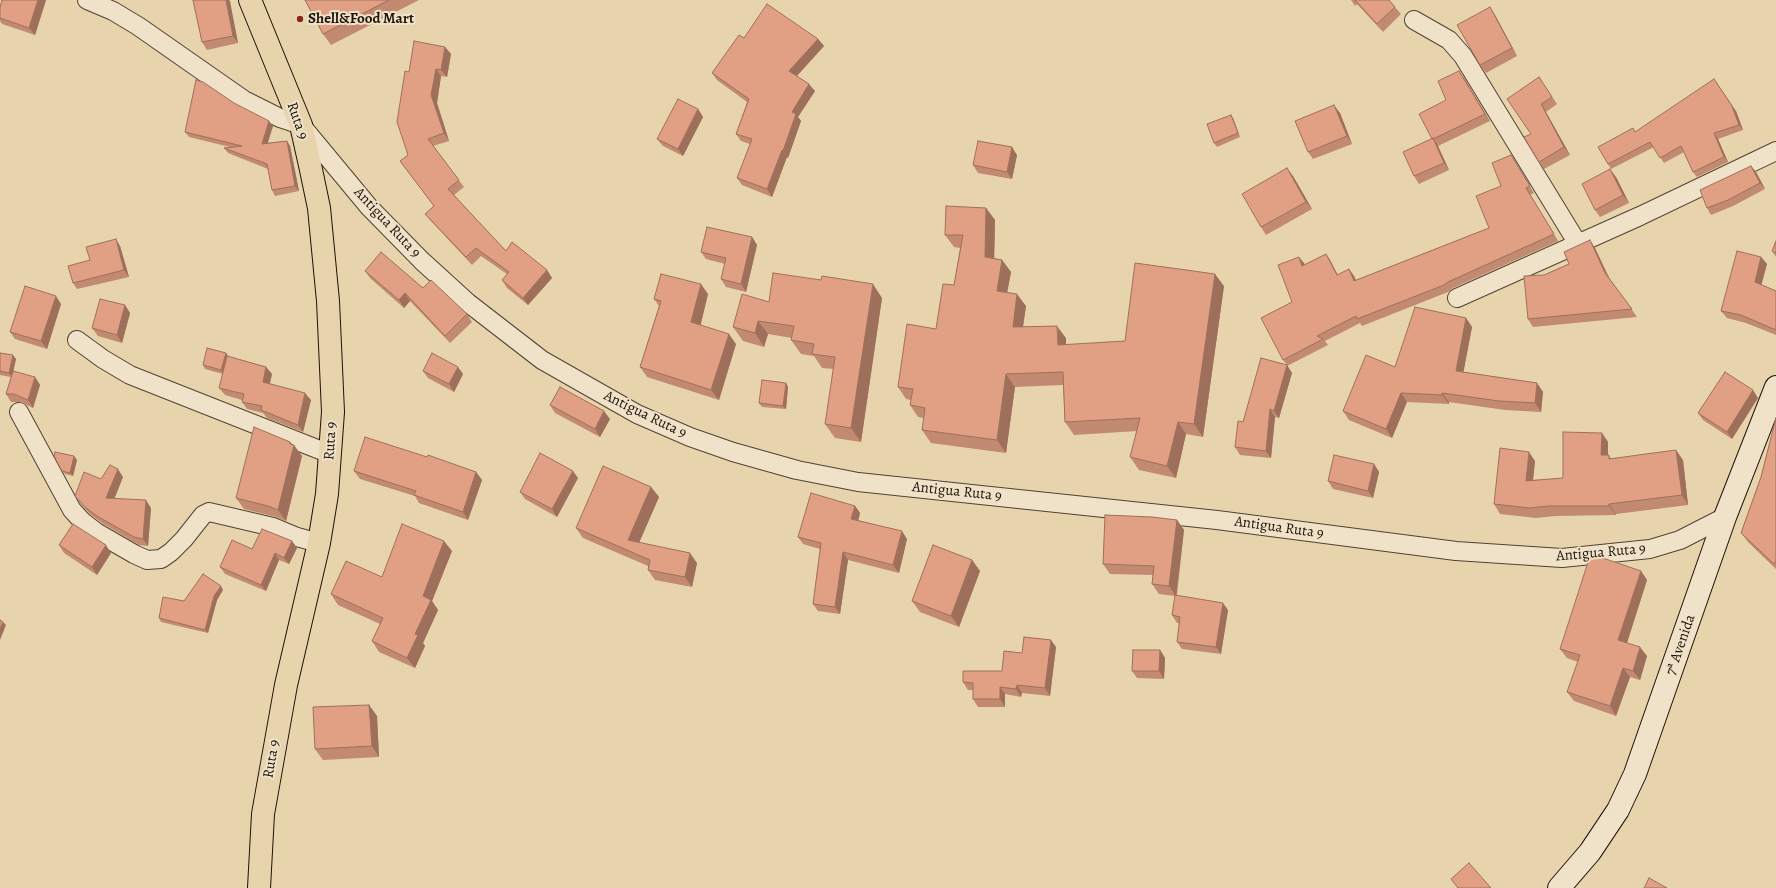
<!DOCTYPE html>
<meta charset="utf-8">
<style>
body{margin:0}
canvas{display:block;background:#e7d3ac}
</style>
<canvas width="1776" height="888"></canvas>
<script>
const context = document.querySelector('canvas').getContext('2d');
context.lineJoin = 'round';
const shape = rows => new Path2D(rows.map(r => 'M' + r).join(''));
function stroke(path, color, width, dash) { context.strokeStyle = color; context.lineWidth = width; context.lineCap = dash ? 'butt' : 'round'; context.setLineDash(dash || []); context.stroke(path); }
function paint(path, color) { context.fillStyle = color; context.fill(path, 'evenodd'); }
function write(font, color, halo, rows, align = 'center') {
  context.font = font + ' Alegreya,serif'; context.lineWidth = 4; context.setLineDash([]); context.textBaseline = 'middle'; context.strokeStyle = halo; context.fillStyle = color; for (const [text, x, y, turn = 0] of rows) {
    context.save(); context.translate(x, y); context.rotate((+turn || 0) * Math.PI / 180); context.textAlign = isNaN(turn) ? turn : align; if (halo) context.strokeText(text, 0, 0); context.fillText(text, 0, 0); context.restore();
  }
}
const minor = shape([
 [87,0,113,11,138,26,244,100,280,118,301,125,369,207,422,261,467,302,542,360,637,414,690,437,733,452,797,470,858,482,1217,520,1456,551,1562,558,1650,549,1680,540,1725,517],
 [1414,20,1449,40,1463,56,1578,244],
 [1457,298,1640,216,1776,151],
 [77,340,103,359,130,375,330,454],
 [19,412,72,510,83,522,96,532,134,554,147,560,161,559,171,552,184,539,203,515,209,512,273,527,297,537,319,543]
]);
const secondary = shape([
 [1559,888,1590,852,1618,810,1635,774,1725,517,1776,387]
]);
const primary = shape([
 [250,0,301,125,310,165,319,208,328,301,333,412,327,494,319,543,286,685,263,814,259,888]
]);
const wall = shape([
 [2,0,46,0,35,35,2,24,0,21,0,7],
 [193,0,229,0,238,43,207,50,202,42],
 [305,0,419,0,331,45,323,34],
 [1351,0,1389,0,1401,14,1383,32,1357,4,1355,6],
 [1495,15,1517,56,1486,73,1480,65],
 [744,38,818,39,824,46,797,76,815,91,798,117,801,121,788,158,787,157,772,197,742,185,737,178,750,144,741,141,736,134,747,102,717,80,712,73],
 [445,47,451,54,447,77,441,76,437,103,449,141,433,146,464,187,454,195,506,251,547,270,552,278,528,305,507,288,502,280,507,274,481,256,472,265,431,221,425,214,434,206,400,161,408,155,409,72],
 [1539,77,1557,104,1546,112,1570,155,1544,169,1539,162,1531,134],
 [1464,78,1490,121,1438,146,1449,170,1419,184,1414,176,1432,139,1446,100],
 [234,103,273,126,267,143,287,141,290,146,299,191,275,196,272,190,268,169,228,153,224,148,230,147,189,137,185,132],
 [698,109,703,117,683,156,663,146,657,139],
 [1736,111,1743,130,1718,139,1728,162,1697,177,1693,172,1684,152,1664,163,1654,147,1611,169,1608,164,1636,132],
 [1340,113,1352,144,1313,159,1308,152],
 [1233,118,1240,137,1217,147,1214,143],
 [1017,155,1012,179,978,173,973,165],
 [1515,162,1534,193,1530,195,1558,241,1453,288,1448,292,1362,326,1360,323,1325,341,1328,345,1287,366,1292,373,1279,418,1275,417,1271,458,1240,455,1235,447,1243,422,1287,365,1283,360,1299,257,1304,265,1326,254,1330,260,1338,275,1349,269,1354,276,1356,280,1489,228,1501,186],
 [1751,166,1756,172,1765,189,1733,206,1711,215,1707,208],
 [1293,176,1312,209,1266,235,1261,227],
 [1616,177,1629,203,1600,217,1595,210],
 [986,208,995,220,994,258,1002,260,1011,272,1007,293,1026,306,1023,327,1066,338,1066,345,1125,341,1224,286,1203,437,1186,434,1176,478,1139,470,1130,457,1137,431,1074,435,1065,422,1063,385,1015,387,1006,453,931,443,922,430,924,418,918,417,910,405,911,400,906,399,898,387,936,329,954,285,960,248,954,247,945,235],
 [752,237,757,245,746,292,726,287,721,279,725,264,706,259,701,252],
 [1776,241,1776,257,1772,251],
 [120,246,129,277,77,289,73,283,90,260],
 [1595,248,1610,279,1637,317,1533,327,1528,319,1544,275,1569,264],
 [1761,257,1767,264,1761,285,1776,291,1776,335,1746,323,1727,318,1721,311],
 [365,271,423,288,467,314,472,322,450,343,410,301,404,308,370,278],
 [708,294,700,325,736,344,719,400,647,377,640,367,659,306,654,299],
 [882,298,861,442,835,438,825,424,834,369,822,368,814,356,801,354,791,340,792,338,768,334,764,347,743,341,733,327,769,302],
 [61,304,47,349,15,339,10,332],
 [125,305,130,313,122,343,98,336,92,328],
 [1466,318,1472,327,1463,372,1537,383,1543,392,1541,412,1505,410,1449,402,1449,404,1407,402,1392,438,1349,420,1343,411,1395,367],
 [0,353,16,359,13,371,35,377,40,385,33,408,20,402,11,402,6,394,11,377,0,375],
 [228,356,266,367,272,374,270,384,311,400,303,432,267,418,263,413,247,409,242,402,242,400,225,395,219,388,223,374,205,369,203,365],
 [423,371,463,374,454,392,428,378],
 [786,383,788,387,786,409,762,407,759,403],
 [1758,398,1732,439,1703,420,1698,413],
 [550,405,610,419,600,437,555,413],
 [1776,418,1776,569,1749,543,1741,533,1761,477],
 [1602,433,1608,442,1608,455,1611,458,1683,460,1688,505,1616,514,1616,515,1556,516,1536,518,1500,514,1494,504,1535,461,1533,480,1563,478],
 [290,442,302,456,286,521,276,517,244,509,236,498],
 [74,456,77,460,73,476,65,474,62,471],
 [427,457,476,472,482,480,468,520,419,503,415,496,360,479,354,471],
 [1374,464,1379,472,1373,498,1333,489,1328,481],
 [123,477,114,498,151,508,148,546,139,545,102,523,90,514,80,503,75,496,101,479],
 [578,478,557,517,525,499,520,492],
 [651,487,659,497,639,542,697,563,692,587,655,580,648,570,648,566,583,538,576,528],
 [855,506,860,513,858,520,907,539,899,573,848,560,840,614,818,611,813,604,820,549,803,544,798,537],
 [1177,520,1184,530,1177,595,1228,610,1221,654,1182,649,1177,642,1179,623,1177,623,1172,615,1175,596,1159,594,1152,584,1153,575,1110,574,1103,564],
 [292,541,297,548,289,564,279,560,266,591,225,574,220,567,252,549],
 [59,545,111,553,97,575,64,553],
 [452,551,432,601,438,610,423,643,425,646,415,668,379,652,372,641,380,624,338,605,331,594,382,577],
 [972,560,980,571,959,627,920,612,912,601],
 [1641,571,1647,580,1627,643,1647,656,1640,680,1630,677,1616,716,1574,701,1567,692,1578,662,1567,658,1560,649],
 [223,590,217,600,208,633,161,622,159,618,184,601],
 [1056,647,1050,696,1022,693,1021,697,1005,694,1005,707,978,707,973,699,973,690,968,690,963,682,1002,671,1022,653],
 [1160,650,1165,658,1164,679,1137,678,1132,671],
 [369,705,377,716,379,757,323,760,315,749]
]);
const shadedWall = shape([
 [38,0,46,0,35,35,29,28],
 [226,0,229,0,230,1,238,43,233,36],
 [1490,7,1495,15,1517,56,1512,48],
 [818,39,824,46,794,79,789,71],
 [445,47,451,54,447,77,441,70],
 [436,69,441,76,437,103,449,141,444,133,431,95],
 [1459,71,1464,78,1490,121,1485,114],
 [1714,79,1736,111,1743,130,1739,125],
 [809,84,815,91,798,117,801,121,788,158,783,151,792,112],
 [1541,104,1546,112,1570,155,1564,147],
 [1334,105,1340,113,1352,144,1347,136],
 [698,109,703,117,683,156,678,149],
 [1231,115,1233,118,1240,137,1238,133],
 [269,121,273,126,266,149,262,144],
 [1714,133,1718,139,1728,162,1724,157],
 [1433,138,1438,146,1449,170,1444,163],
 [287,141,290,146,299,191,295,186],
 [1012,147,1017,155,1012,179,1007,172],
 [782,150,787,157,772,197,767,189],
 [1751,166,1756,172,1765,189,1760,183],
 [1287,168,1293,176,1312,209,1306,202],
 [1610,169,1616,177,1629,203,1623,195],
 [1526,188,1530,195,1558,241,1554,234],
 [986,208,995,220,994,269,985,257],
 [752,237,757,245,746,292,741,284],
 [116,239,120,246,129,277,124,270],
 [1590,240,1595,248,1610,281,1605,273],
 [1326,254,1330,260,1341,282,1337,275],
 [1299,257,1304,263,1307,272,1302,266],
 [1761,257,1767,264,1760,290,1755,282],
 [1002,260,1011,272,1005,304,997,291],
 [1349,269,1354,276,1359,288,1354,281],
 [547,270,552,278,528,305,523,298],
 [1215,274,1224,286,1203,437,1194,424],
 [701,284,708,294,699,332,691,322],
 [873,284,882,298,861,442,851,428],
 [405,293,410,301,404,308,399,300],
 [1017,294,1026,306,1021,340,1013,327],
 [56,296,61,304,47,349,41,341],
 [125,305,130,313,122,343,117,335],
 [1466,318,1472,327,1462,380,1456,371],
 [758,321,768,334,764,347,755,333],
 [1057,326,1066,338,1066,358,1058,345],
 [729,334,736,344,719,400,711,390],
 [226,353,229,357,224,374,221,370],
 [13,355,16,359,12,377,9,373],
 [1287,365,1292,373,1279,418,1274,411],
 [266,367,272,374,268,390,263,382],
 [458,367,463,374,454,392,449,384],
 [1006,374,1015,387,1006,453,997,440],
 [35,377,40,385,33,408,28,400],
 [786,383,788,387,786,409,783,406],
 [1537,383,1543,392,1541,412,1535,403],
 [1753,390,1758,398,1732,439,1727,432],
 [305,393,311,400,303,432,298,425],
 [1401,393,1407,402,1392,438,1386,429],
 [1442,393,1449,402,1449,404,1442,395],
 [1270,409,1275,417,1271,458,1266,451],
 [604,411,610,419,600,437,595,429],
 [1178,422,1186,434,1176,478,1167,466],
 [1602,433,1608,442,1608,465,1601,455],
 [290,442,294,446,294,445,302,456,286,521,278,510],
 [1676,450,1683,460,1688,505,1682,495],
 [1529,452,1535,461,1532,490,1526,481],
 [74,456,77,460,73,476,70,473],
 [1374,464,1379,472,1373,498,1368,491],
 [118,469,123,477,112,505,106,498],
 [573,471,578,478,557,517,552,509],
 [476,472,482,480,468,520,463,512],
 [651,487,659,497,636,550,628,540],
 [146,500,151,508,148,546,143,539],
 [1609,504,1616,514,1616,515,1609,506],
 [855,506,860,513,857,526,851,519],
 [1177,520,1184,530,1176,596,1169,586],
 [902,531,907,539,899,573,893,565],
 [292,541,297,548,289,564,284,558],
 [444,541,452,551,432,601,438,610,423,643,425,646,415,668,407,658,415,634,423,596],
 [106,545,111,553,97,575,92,567],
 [843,552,848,560,840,614,835,607],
 [275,553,279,560,266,591,261,585],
 [690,553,697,563,692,587,685,577],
 [972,560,980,571,959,627,951,616],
 [1641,571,1647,580,1625,649,1618,640],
 [221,586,223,590,217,600,208,633,205,630,214,596],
 [1223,603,1228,610,1221,654,1216,647],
 [3,622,6,625,0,640,0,630],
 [1051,640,1056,647,1050,696,1045,688],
 [1640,647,1647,656,1640,680,1633,671],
 [1160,650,1165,658,1164,679,1159,671],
 [1623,668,1630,677,1616,716,1610,706],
 [1017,685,1022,693,1021,697,1016,689],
 [1000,687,1005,694,1005,707,1000,699],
 [369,705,377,716,379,757,372,746]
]);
const building = shape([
 [2,0,38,0,29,28,0,18,0,7,2,0],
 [193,0,226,0,233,36,202,42,193,0],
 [305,0,389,0,323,34,305,0],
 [1355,0,1389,0,1395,7,1377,24,1355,0],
 [767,4,818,39,789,71,809,84,792,112,796,114,783,151,782,150,767,189,737,178,752,139,736,134,749,99,712,73,739,35,744,38,767,4],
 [1490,7,1512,48,1480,65,1457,25,1490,7],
 [414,41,445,47,441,70,436,69,431,95,444,133,428,139,459,180,448,189,506,251,512,242,547,270,523,298,502,280,509,272,476,248,466,257,425,214,434,206,400,161,408,155,397,122,405,71,409,72,414,41],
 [1459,71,1485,114,1433,139,1432,139,1419,114,1446,100,1438,81,1459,71],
 [1539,77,1552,97,1541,104,1564,147,1539,162,1524,137,1531,134,1507,99,1539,77],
 [1714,79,1732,106,1739,125,1714,133,1724,157,1693,172,1681,146,1660,158,1650,142,1608,164,1598,147,1633,128,1635,132,1714,79],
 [196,80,203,82,234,103,269,121,262,144,287,141,295,186,272,190,267,164,224,148,242,146,185,132,196,80],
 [678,99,698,109,678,149,657,139,678,99],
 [1334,105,1347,136,1308,152,1295,121,1334,105],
 [1231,115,1238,133,1214,143,1207,124,1231,115],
 [1433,138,1444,163,1414,176,1403,152,1433,138],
 [978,141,1012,147,1007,172,973,165,978,141],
 [1511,155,1530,186,1526,188,1554,234,1448,282,1444,285,1357,319,1356,316,1317,336,1323,339,1283,360,1261,318,1292,302,1278,265,1299,257,1302,266,1326,254,1337,275,1349,269,1354,281,1489,228,1476,196,1501,186,1492,163,1511,155],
 [1751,166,1760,183,1728,200,1707,208,1700,190,1751,166],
 [1287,168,1306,202,1261,227,1242,194,1287,168],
 [1610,169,1623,195,1595,210,1582,184,1610,169],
 [946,206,986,208,985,257,1002,260,997,291,1017,294,1013,327,1057,326,1058,345,1125,341,1135,263,1215,274,1194,424,1178,422,1167,466,1130,457,1140,418,1065,422,1063,372,1006,374,997,440,922,430,925,408,910,405,913,389,898,387,907,324,936,329,943,284,954,285,963,235,945,235,946,206],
 [707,227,752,237,741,284,721,279,726,258,701,252,707,227],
 [116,239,124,270,73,283,68,266,90,260,86,247,116,239],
 [1590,240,1605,273,1632,309,1528,319,1524,276,1544,275,1569,264,1564,252,1590,240],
 [1776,241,1776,253,1772,251,1776,241],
 [1737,251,1761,257,1755,282,1776,291,1776,330,1741,315,1721,311,1737,251],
 [381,252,423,288,431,280,467,314,445,336,405,293,399,300,365,271,381,252],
 [773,273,821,280,822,276,873,284,851,428,825,424,835,357,812,354,814,344,791,340,794,326,758,321,755,333,733,327,742,294,769,302,773,273],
 [661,274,701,284,691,322,729,334,711,390,640,367,661,301,654,299,661,274],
 [25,286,56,296,41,341,10,332,25,286],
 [100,299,125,305,117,335,92,328,100,299],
 [1415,307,1466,318,1456,371,1537,383,1535,403,1499,401,1442,393,1442,395,1401,393,1386,429,1343,411,1366,355,1395,367,1415,307],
 [207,348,226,353,221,370,203,365,207,348],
 [0,353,13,355,9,373,0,371,0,353],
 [432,353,458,367,449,384,423,371,432,353],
 [227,356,266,367,263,382,305,393,298,425,261,410,262,406,242,402,244,394,219,388,227,356],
 [1261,358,1287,365,1274,411,1270,409,1266,451,1235,447,1238,421,1243,422,1261,358],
 [13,371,35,377,28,400,14,394,6,394,13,371],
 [1725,372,1753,390,1727,432,1698,413,1725,372],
 [762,380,786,383,783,406,759,403,762,380],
 [560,387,604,411,595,429,550,405,560,387],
 [1776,418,1776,561,1774,564,1741,533,1761,477,1776,418],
 [254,427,290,442,290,444,294,445,278,510,268,506,236,498,254,427],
 [1563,432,1602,433,1601,455,1609,455,1609,459,1676,450,1682,495,1609,504,1609,506,1549,506,1529,508,1494,504,1500,448,1529,452,1526,481,1563,478,1563,432],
 [365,437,427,457,428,455,476,472,463,512,414,495,416,491,354,471,365,437],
 [55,452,74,456,70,473,62,471,54,456,55,452],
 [540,453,573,471,552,509,520,492,540,453],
 [1334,455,1374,464,1368,491,1328,481,1334,455],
 [110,465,118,469,106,498,146,500,143,539,134,537,97,516,85,507,75,496,84,472,101,479,110,465],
 [603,466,651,487,628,540,690,553,685,577,648,570,650,560,576,528,603,466],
 [811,493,855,506,851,519,902,531,893,565,843,552,835,607,813,604,821,543,798,537,811,493],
 [1105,515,1152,517,1177,520,1169,586,1152,584,1154,566,1103,564,1105,515],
 [73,524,106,545,92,567,59,545,73,524],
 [402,524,444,541,423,596,431,600,415,634,418,635,407,658,372,641,383,618,331,594,346,561,382,577,402,524],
 [262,529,292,541,284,558,275,553,261,585,220,567,232,540,252,549,262,529],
 [933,545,972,560,951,616,912,601,933,545],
 [1594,555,1641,571,1618,640,1640,647,1633,671,1623,668,1610,706,1567,692,1580,655,1560,649,1590,556,1594,555],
 [203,574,221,586,214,596,205,630,159,618,163,597,184,601,203,574],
 [1175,595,1223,603,1216,647,1177,642,1180,617,1172,615,1175,595],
 [0,620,3,622,0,630,0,620],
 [1024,637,1051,640,1045,688,1017,685,1016,689,1000,687,1000,699,973,699,973,683,963,682,963,671,1002,671,1004,651,1022,653,1024,637],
 [1133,650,1160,650,1159,671,1132,671,1133,650],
 [369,705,372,746,315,749,313,707,369,705],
 [1469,863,1491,888,1458,888,1451,879,1469,863],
 [1649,878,1667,888,1644,888,1649,878]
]);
const markers = [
 [300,19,4,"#8f2418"]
];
const poiNames = [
 ["Shell&Food Mart",308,19]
];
const streetNames = [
 ["Ruta 9",297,121,71],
 ["Antigua Ruta 9",387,223,47],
 ["Antigua Ruta 9",645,415,26],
 ["Ruta 9",331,441,-86],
 ["Antigua Ruta 9",957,492,6],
 ["Antigua Ruta 9",1279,528,8],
 ["Antigua Ruta 9",1601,553,-5],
 ["7ª Avenida",1681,645,-71],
 ["Ruta 9",272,759,-80]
];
stroke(minor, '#514332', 20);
stroke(secondary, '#1f1309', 24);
stroke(primary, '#1f1309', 24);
stroke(minor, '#efe2c9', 18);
stroke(secondary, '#efe2c9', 22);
stroke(primary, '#e7d3ac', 22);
paint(wall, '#c28a71');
paint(shadedWall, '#9e705c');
paint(building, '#e1a083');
stroke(building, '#9e705c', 1);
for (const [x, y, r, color] of markers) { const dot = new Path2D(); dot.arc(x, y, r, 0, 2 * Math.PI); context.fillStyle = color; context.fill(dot); stroke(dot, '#efe2c9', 1.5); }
write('bold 15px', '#1f1309', '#efe2c9', poiNames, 'left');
write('15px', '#1f1309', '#efe2c9', streetNames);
</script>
